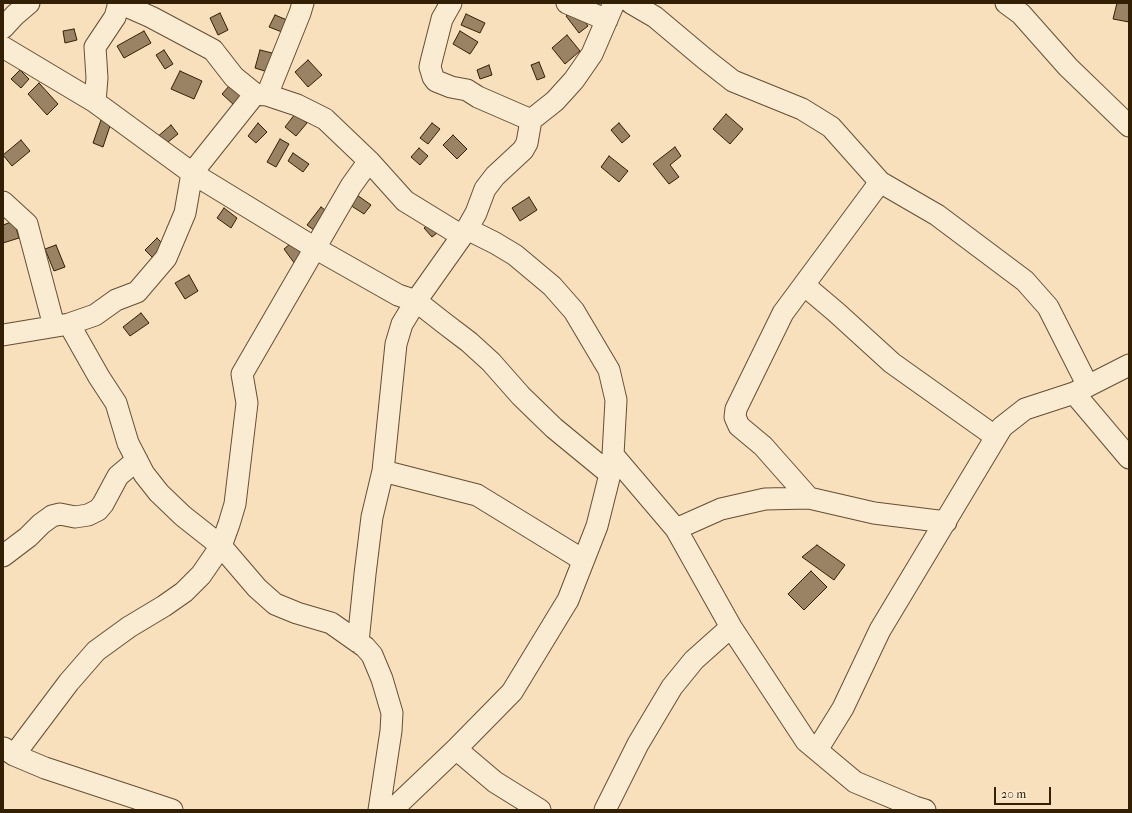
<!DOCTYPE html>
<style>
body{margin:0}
#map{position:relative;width:1132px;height:813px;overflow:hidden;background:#f8e0bc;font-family:"IM FELL French Canon",serif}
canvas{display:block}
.frame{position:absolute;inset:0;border:4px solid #331f04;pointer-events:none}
.scale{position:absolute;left:994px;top:787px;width:57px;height:18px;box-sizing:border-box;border:2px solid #331f04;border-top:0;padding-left:5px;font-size:12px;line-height:14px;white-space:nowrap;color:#331f04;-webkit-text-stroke:3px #faebd3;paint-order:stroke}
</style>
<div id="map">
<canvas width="1132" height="813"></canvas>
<div class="frame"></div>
<div class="scale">20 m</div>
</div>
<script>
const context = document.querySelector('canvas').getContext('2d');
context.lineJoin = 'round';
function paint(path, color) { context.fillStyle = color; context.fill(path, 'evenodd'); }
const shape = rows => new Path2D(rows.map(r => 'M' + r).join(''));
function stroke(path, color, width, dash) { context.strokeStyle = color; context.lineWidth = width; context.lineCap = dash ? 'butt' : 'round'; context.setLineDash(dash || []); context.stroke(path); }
const building = shape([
 [1117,3,1129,3,1129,22,1113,19,1117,3],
 [576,9,588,26,579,33,566,16,576,9],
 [220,13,228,30,218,35,210,18,220,13],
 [466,14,485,23,480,33,461,25,466,14],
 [275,15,287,20,282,32,269,27,275,15],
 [74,29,77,40,65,43,63,31,74,29],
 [144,31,151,43,124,58,117,46,144,31],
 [460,31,478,42,470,54,453,44,460,31],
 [567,35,580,51,565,64,552,48,567,35],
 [164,50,173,64,165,69,156,55,164,50],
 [260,50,276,54,271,73,255,68,260,50],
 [308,60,322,75,308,87,295,72,308,60],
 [539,62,545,77,537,80,531,65,539,62],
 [489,65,492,75,480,79,477,70,489,65],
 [20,70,29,79,21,88,11,79,20,70],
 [180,71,202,81,194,99,171,89,180,71],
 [39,83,58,104,47,115,28,94,39,83],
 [230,85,242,96,234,105,222,94,230,85],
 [295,114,307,123,296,136,285,127,295,114],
 [726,114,743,129,730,144,713,129,726,114],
 [101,120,111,123,103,147,93,143,101,120],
 [258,123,267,132,256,143,248,136,258,123],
 [432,123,440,129,428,144,420,138,432,123],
 [619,123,630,136,622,143,611,130,619,123],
 [171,125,178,134,163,146,156,138,171,125],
 [453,135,467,149,457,159,443,145,453,135],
 [280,139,289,144,276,167,267,162,280,139],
 [21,140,30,151,12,166,3,155,21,140],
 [675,147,681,156,670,165,679,177,669,184,653,164,675,147],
 [419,148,428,156,420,165,411,157,419,148],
 [293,153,309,164,303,172,288,161,293,153],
 [609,156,628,171,619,182,601,167,609,156],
 [357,195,371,205,364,214,350,205,357,195],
 [529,197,537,210,520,221,512,208,529,197],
 [321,207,332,215,318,233,307,225,321,207],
 [224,208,237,218,231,228,217,218,224,208],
 [434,220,442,229,432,237,424,228,434,220],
 [14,221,19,238,3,243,3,225,14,221],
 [157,238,164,245,152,257,145,250,157,238],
 [295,240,306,256,295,264,284,249,295,240],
 [56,245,65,267,54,271,45,249,56,245],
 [189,275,198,291,185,299,175,283,189,275],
 [141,313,149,323,130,336,123,327,141,313],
 [817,545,845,565,834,580,802,557,817,545],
 [811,571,827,587,804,610,788,594,811,571]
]);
const street = shape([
 [119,3,151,17,213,50,234,77,255,94,267,95,297,105,325,119,369,161,405,201,462,236],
 [451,3,442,19,431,62,430,67,433,77,436,81,451,87,467,90,478,97,531,120],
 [567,3,607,20],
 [631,3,655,17,705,59,733,81,802,109,831,127,880,182,937,215,1025,281,1048,307,1088,386],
 [1006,3,1021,14,1068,67,1129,126],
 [3,28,15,15,29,3],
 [3,47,95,102,192,173,315,248,398,295,416,301,444,323,469,342,491,362,521,396,554,428,610,474],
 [267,95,300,13,303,3],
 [95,102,97,78,95,47,115,17,119,3],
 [3,202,27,224,54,326],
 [804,285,836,312,892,363,996,437],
 [69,324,99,377,116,403,128,443,144,474,159,493,183,516,221,546,257,588,275,604,297,613,331,623,365,647,372,655,382,679,392,713,391,731,379,810],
 [3,335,69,324,95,315,116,300,137,292,166,258,185,213,192,173,255,94],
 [1074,393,1129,458],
 [613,455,676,529,731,627,806,741,855,782,915,807,925,810],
 [383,471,477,495,583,560],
 [809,498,763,446,739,426,735,417,736,409,783,313,880,182],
 [676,529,721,509,765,499,809,498,874,513,946,522],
 [3,556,28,537,41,524,52,516,60,514,75,517,88,515,98,510,103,504,118,476,137,460],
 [358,642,365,574,372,517,383,471,396,344,402,324,416,301,467,229,476,213,485,189,495,176,523,150,527,143,531,120,555,101,574,80,592,54,614,3],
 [4,748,14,755,45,768,172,810],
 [456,749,495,782,540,810],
 [817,750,843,708,880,630,1002,427,1025,409,1074,393,1129,365],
 [14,755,69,682,96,651,129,627,164,606,184,592,201,575,221,546,229,524,235,504,247,403,242,374,351,186,369,161],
 [392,810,456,749,512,692,568,600,597,526,610,474,613,455,616,400,609,370,574,311,552,286,515,255,495,243,467,229],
 [605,810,638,744,672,687,694,660,731,627]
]);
paint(building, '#998364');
stroke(building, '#331f04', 1);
stroke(street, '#644f32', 23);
stroke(street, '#faebd3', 21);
</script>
